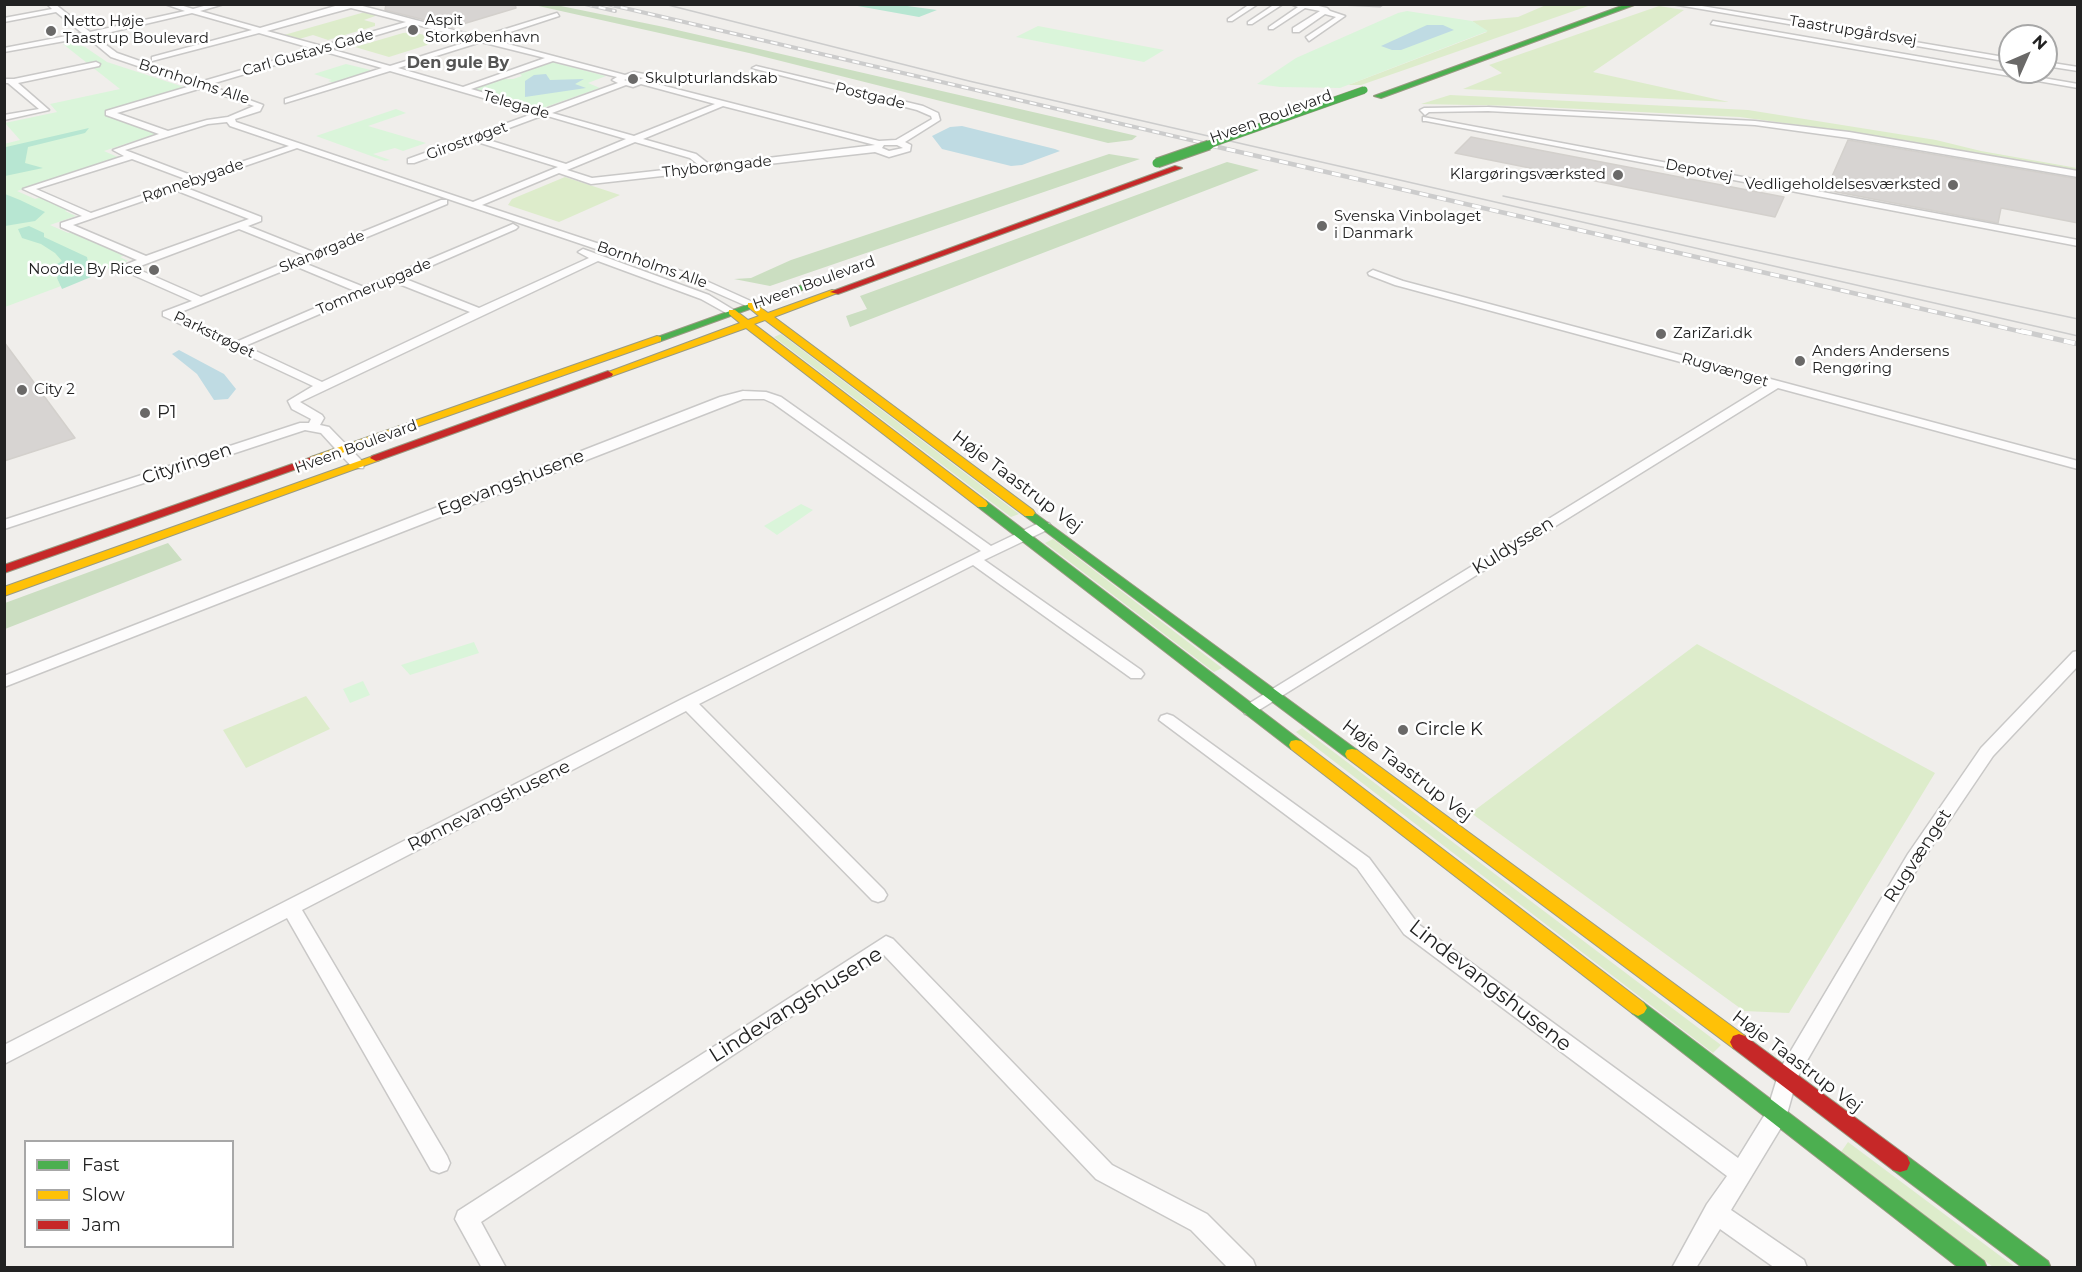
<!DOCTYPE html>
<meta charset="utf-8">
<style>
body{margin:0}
#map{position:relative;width:2082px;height:1272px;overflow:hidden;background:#f0eeeb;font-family:Montserrat,sans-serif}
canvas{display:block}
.frame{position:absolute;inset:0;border:6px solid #222;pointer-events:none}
.legend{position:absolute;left:24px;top:1140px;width:210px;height:108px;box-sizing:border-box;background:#fff;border:2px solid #a7a7a7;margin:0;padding:8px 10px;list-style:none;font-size:18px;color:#222}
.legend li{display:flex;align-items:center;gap:12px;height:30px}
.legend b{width:30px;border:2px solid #a7a7a7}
.north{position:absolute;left:1998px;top:24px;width:60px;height:60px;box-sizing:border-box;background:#fff;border:2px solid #a7a7a7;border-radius:50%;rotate:45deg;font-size:16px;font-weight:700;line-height:24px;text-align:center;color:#222}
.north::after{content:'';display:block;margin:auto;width:21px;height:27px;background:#6a6968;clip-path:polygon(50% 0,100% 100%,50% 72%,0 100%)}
</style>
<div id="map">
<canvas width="2082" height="1272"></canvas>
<div class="frame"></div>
<ul class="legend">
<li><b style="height:8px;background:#4caf50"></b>Fast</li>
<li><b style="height:8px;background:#ffc107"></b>Slow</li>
<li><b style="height:8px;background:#c62828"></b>Jam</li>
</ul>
<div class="north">N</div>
</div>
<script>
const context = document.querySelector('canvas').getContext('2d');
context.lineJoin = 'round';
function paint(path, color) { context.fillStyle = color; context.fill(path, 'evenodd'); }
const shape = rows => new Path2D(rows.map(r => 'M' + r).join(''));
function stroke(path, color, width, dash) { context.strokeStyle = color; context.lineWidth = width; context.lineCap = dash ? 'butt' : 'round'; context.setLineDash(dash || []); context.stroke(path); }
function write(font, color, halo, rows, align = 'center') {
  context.font = font + ' Montserrat,sans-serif'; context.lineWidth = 5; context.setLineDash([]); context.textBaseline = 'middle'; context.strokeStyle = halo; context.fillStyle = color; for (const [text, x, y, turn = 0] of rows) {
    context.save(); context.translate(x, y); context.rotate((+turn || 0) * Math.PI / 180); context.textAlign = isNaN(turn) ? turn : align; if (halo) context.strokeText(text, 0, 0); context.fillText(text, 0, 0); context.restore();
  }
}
const grass = shape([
 [1546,5,1591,5,1361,85,1348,85,1487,32,1472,21,1518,17],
 [1659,6,1684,10,1593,72,1729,102,1463,89,1502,73,1489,65],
 [365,12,378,15,364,20,375,23,375,26,328,40,313,35,299,39,284,35],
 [403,33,413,32,443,40,389,57,355,47],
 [1450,95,1748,110,1936,140,1981,151,2077,168,2077,171,1849,132,1740,117,1520,106,1421,104],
 [565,177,620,195,559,222,508,205,512,199],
 [781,334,1019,514,1011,517,774,337],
 [1053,539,1222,668,1214,672,1045,543],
 [1697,644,1935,773,1789,1013,1744,1011,1471,813],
 [306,696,330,729,246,768,223,730],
 [1302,728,1721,1045,1713,1053,1296,732],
 [1848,1142,2015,1267,1993,1267,1841,1152]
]);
const forest = shape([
 [534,5,556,5,664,27,1137,136,1132,140,1108,143,749,53],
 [1109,154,1140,159,770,286,734,279,751,278,791,260],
 [1227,162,1259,170,850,327,846,316,867,309,860,296],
 [168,543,182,560,5,629,5,603]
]);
const park = shape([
 [1407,11,1472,21,1488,31,1340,88,1280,87,1257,84,1296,58,1398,13],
 [1038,26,1164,50,1144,62,1016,37],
 [70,43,85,47,107,62,193,90,109,115,156,134,104,151,120,158,17,191,35,199,42,197,71,209,65,211,76,216,50,225,68,233,73,232,125,255,120,257,128,261,5,307,4,144,20,140,5,123,57,112,50,104,120,89,63,44],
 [552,62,606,76,588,83,600,88,540,109,473,89,502,79,513,79,522,76,520,74],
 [346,64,375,71,335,83,328,81,332,80,314,74],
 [396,109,406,113,368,126,426,143,403,151,395,148,373,154,390,160,385,161,316,136],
 [801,504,813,510,777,535,764,526],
 [474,642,479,653,410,675,401,665],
 [363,681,370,695,350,703,343,689]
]);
const pitch = shape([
 [900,5,937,10,919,17,852,5],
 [89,128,85,133,28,147,25,163,43,168,5,176,6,147],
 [5,194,20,200,45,212,35,221,5,226],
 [29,226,44,233,44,237,87,257,91,277,62,289,57,278,59,274,52,267,62,261,55,253,41,244,22,238,18,229]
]);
const water = shape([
 [1427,25,1443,25,1454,30,1401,50,1392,50,1381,46],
 [546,74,550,80,584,79,575,84,586,88,525,97,525,81,534,75],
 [962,126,1055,149,1060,151,1022,165,1011,166,942,149,932,136,950,127],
 [179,350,224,374,236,389,228,399,214,400,197,374,172,354]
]);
const building = shape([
 [386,4,515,4,516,8,453,27,385,10,386,4],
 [1471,137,1784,197,1775,217,1455,153,1471,137],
 [1848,140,2078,179,2078,223,2001,208,1998,223,1826,190,1848,140],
 [4,342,75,438,4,461,4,342]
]);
const street = shape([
 [47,4,55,4,90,32,185,11,165,4,177,4,193,9,211,4,224,4,200,11,260,28,342,4,355,4,480,37,557,13,559,16,489,39,625,75,634,72,654,76,654,80,649,82,879,141,896,140,932,119,931,116,917,110,752,68,756,66,923,106,938,113,940,120,905,142,911,145,910,151,889,157,875,152,591,184,559,173,482,205,693,275,755,303,755,307,751,308,685,279,297,148,184,187,261,217,261,221,248,226,313,252,441,200,447,200,447,204,304,263,364,287,513,224,518,227,516,229,403,278,479,308,589,258,578,252,583,249,709,295,737,312,732,315,728,314,701,299,598,261,300,402,322,415,324,418,320,425,329,427,363,462,364,465,363,468,353,468,321,433,305,430,4,529,4,520,300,423,309,423,311,419,292,409,288,401,313,386,163,316,163,312,192,301,122,270,122,266,137,260,61,227,61,223,82,216,23,189,124,156,113,150,159,134,106,115,106,111,194,85,111,57,87,37,4,52,4,48,82,33,56,12,4,22,4,18,52,9,47,4],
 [351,8,406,22,322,46,267,31,351,8],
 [192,13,252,30,152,57,152,61,259,33,314,49,200,82,117,53,94,36,192,13],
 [414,24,473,40,390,66,330,49,414,24],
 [481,42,545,58,463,87,398,68,481,42],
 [322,51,382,68,285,99,285,103,390,71,535,113,408,159,408,163,414,163,474,141,558,167,473,202,236,122,235,119,260,111,263,105,208,85,322,51],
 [553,61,617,77,612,80,618,83,543,110,471,89,553,61],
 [634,76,643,78,632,83,624,80,634,76],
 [641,84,715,104,634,136,552,113,626,85,633,87,641,84],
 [202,88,254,106,228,117,207,120,168,131,117,113,202,88],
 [723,106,875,145,710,165,696,154,643,139,723,106],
 [544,115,626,139,566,164,482,138,544,115],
 [227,122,230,126,289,146,196,177,125,150,208,124,227,122],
 [635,142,690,158,700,166,592,178,567,170,635,142],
 [884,145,897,145,903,148,889,151,882,148,884,145],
 [132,159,188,180,91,213,36,189,132,159],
 [175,190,249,219,146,256,73,225,175,190],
 [239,229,304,255,201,297,135,268,239,229],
 [295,266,355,291,236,342,176,314,295,266],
 [394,282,470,312,322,382,245,346,394,282],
 [1250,4,1258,4,1232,21,1228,21,1228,19,1250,4],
 [1275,4,1283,4,1252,24,1248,24,1248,22,1275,4],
 [1291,4,1310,4,1327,8,1330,11,1345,16,1309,41,1306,37,1336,17,1325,14,1299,32,1293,32,1293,28,1320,11,1305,8,1273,29,1269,29,1269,27,1298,7,1291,4],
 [1336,4,1383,4,1380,6,1336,4],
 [1672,4,1690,4,2010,58,2010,62,1672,4],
 [1713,21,2078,84,2078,88,1711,24,1713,21],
 [96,62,100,64,99,66,18,83,49,110,4,120,4,115,39,109,8,83,4,83,4,79,14,79,96,62],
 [2046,62,2078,67,2078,71,2046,66,2046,62],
 [1488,107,1755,121,1849,132,2078,171,2078,177,1849,138,1755,125,1488,111,1429,112,1425,115,1420,110,1424,108,1488,107],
 [1423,117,2078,240,2078,246,1426,121,1423,121,1423,117],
 [1373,270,1403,281,2078,461,2078,469,1778,388,1251,715,1245,714,1243,710,1245,706,1766,385,1395,285,1369,275,1368,273,1373,270],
 [743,391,766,392,781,397,991,546,1039,523,1049,523,1051,526,1049,529,984,560,1141,670,1144,674,1141,678,1131,678,973,565,699,704,884,890,887,895,884,900,878,902,872,900,686,711,302,910,447,1156,450,1163,447,1170,439,1173,431,1170,287,918,4,1064,4,1045,682,699,981,551,773,403,764,399,743,399,4,687,4,676,720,397,743,391],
 [2078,651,2078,666,1993,756,1920,864,1797,1078,1785,1121,1731,1210,1804,1260,1807,1268,1775,1268,1720,1229,1696,1268,1672,1268,1707,1204,1727,1176,1404,934,1357,868,1159,720,1161,716,1167,714,1173,716,1369,858,1418,924,1738,1158,1767,1111,1780,1069,1908,854,1981,748,2073,652,2078,651],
 [886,936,893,939,1112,1165,1207,1214,1253,1260,1256,1268,1228,1268,1191,1230,1096,1179,884,955,481,1222,506,1268,482,1268,455,1219,458,1211,886,936]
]);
const fast = shape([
 [1627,4,1637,4,1381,98,1374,96,1627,4],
 [847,269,855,271,661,341,657,342,652,339,847,269],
 [982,500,986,501,1301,741,1303,745,1301,749,1291,749,978,507,976,504,978,501,982,500],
 [1029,509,1357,750,1359,754,1357,758,1347,758,1025,516,1023,513,1029,509],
 [1638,1000,1644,1003,1984,1261,1987,1268,1959,1268,1632,1013,1629,1008,1632,1003,1638,1000],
 [1900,1154,1907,1156,2048,1261,2051,1268,2023,1268,1893,1170,1890,1163,1893,1156,1900,1154]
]);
const slow = shape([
 [832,290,840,292,774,317,1033,510,1035,513,1033,516,1025,516,765,320,754,324,986,501,988,504,986,507,978,507,746,328,612,376,608,377,603,374,740,323,729,314,729,310,735,310,748,320,759,316,748,307,748,303,754,303,768,313,832,290],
 [657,336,661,337,661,341,319,461,311,461,309,459,311,457,657,336],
 [376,455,382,458,380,460,4,596,4,587,376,455],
 [1296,740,1301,741,1644,1003,1647,1008,1644,1013,1638,1016,1632,1013,1291,749,1289,745,1291,741,1296,740],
 [1352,749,1357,750,1745,1036,1748,1042,1745,1048,1739,1050,1733,1048,1347,758,1345,754,1347,750,1352,749]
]);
const jam = shape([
 [1175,166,1182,168,838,294,830,292,1175,166],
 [608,371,613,374,612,376,380,460,376,461,370,458,372,456,608,371],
 [315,456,319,457,319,461,4,573,4,565,315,456],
 [1739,1034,1745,1036,1907,1156,1910,1163,1907,1170,1900,1172,1893,1170,1733,1048,1730,1042,1733,1036,1739,1034]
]);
const tram = shape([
 [664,4,969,81,2078,336],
 [1503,196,2078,319]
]);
const railFar2 = shape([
 [585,4,615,11],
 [607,4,1216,146]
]);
const railFar1 = shape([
 [1209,145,2027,333]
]);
const rail = shape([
 [2021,331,2078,344]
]);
const fastBridgeFar1 = shape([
 [1205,146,1364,90]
]);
const fastBridge = shape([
 [1157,163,1209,145]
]);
const markers = [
 [413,30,6,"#6a6968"],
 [51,31,6,"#6a6968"],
 [633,79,6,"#6a6968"],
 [1618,175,6,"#6a6968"],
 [1953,185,6,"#6a6968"],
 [1322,226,6,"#6a6968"],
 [154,270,6,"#6a6968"],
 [1661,334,6,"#6a6968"],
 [1800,361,6,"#6a6968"],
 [22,390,6,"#6a6968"],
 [145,413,6,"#6a6968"],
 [1403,730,6,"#6a6968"]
];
const farPoinames = [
 ["Aspit",425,21],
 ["Storkøbenhavn",425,38],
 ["Netto Høje",63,22],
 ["Taastrup Boulevard",63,39],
 ["Skulpturlandskab",645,79],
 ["Klargøringsværksted",1606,175,"right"],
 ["Vedligeholdelsesværksted",1941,185,"right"],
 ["Svenska Vinbolaget",1334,217],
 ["i Danmark",1334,234],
 ["Noodle By Rice",142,270,"right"],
 ["ZariZari.dk",1673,334],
 ["Anders Andersens",1812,352],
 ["Rengøring",1812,369],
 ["City 2",34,390]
];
const farStreetnames = [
 ["Taastrupgårdsvej",1853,31,9],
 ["Carl Gustavs Gade",308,53,-16],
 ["Bornholms Alle",194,82,18],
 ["Postgade",870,96,14],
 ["Telegade",516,105,16],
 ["Hveen Boulevard",1271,117,-20],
 ["Girostrøget",467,141,-20],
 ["Thyborøngade",717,167,-6],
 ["Depotvej",1699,171,11],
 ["Rønnebygade",193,181,-19],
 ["Skanørgade",322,252,-22],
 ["Bornholms Alle",652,265,19],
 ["Hveen Boulevard",814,283,-20],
 ["Tommerupgade",374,287,-23],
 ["Parkstrøget",214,335,26],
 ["Rugvænget",1725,370,16],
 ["Hveen Boulevard",356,447,-20]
];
const farNeighbourhoodnames = [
 ["Den gule By",458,63]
];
const poiNames = [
 ["P1",157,413],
 ["Circle K",1415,730]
];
const streetNames = [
 ["Cityringen",187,464,-19],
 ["Høje Taastrup Vej",1017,482,37],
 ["Egevangshusene",511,483,-21],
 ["Kuldyssen",1513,546,-32],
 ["Høje Taastrup Vej",1407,771,37],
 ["Rønnevangshusene",489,806,-27],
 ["Rugvænget",1918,856,-57],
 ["Høje Taastrup Vej",1797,1062,37]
];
const nearStreetnames = [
 ["Lindevangshusene",1490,986,38],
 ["Lindevangshusene",796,1005,-32]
];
paint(grass, '#ddeccb');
paint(forest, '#cbdec1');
paint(park, '#daf5da');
paint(pitch, '#b7e6d2');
paint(water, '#bfdbe3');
paint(building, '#d7d4d2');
stroke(building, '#d3d0cc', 1.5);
stroke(street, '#c9c8c7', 3);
stroke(fast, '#999a82', 2);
stroke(slow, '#999a82', 2);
stroke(jam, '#999a82', 2);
paint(street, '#fdfcfc');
paint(fast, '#4caf50');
paint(slow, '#ffc107');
paint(jam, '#c62828');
stroke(tram, '#ccc', 1.5);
stroke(railFar2, '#ccc', 4);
stroke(railFar1, '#ccc', 4.5);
stroke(rail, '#ccc', 5);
stroke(railFar2, '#fff', 2, [7]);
stroke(railFar1, '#fff', 3, [9]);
stroke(rail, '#fff', 4, [11]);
stroke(fastBridgeFar1, '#999a82', 8, []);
stroke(fastBridge, '#999a82', 11, []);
stroke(fastBridgeFar1, '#4caf50', 7);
stroke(fastBridge, '#4caf50', 9);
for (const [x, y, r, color] of markers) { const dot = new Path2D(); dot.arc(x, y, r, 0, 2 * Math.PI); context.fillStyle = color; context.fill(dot); stroke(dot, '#fff', 2); }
write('15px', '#222', '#fff', farPoinames, 'left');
write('15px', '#222', '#fff', farStreetnames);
write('bold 16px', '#555', '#fff', farNeighbourhoodnames);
write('18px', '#222', '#fff', poiNames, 'left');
write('18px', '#222', '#fff', streetNames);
write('21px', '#222', '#fff', nearStreetnames);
</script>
